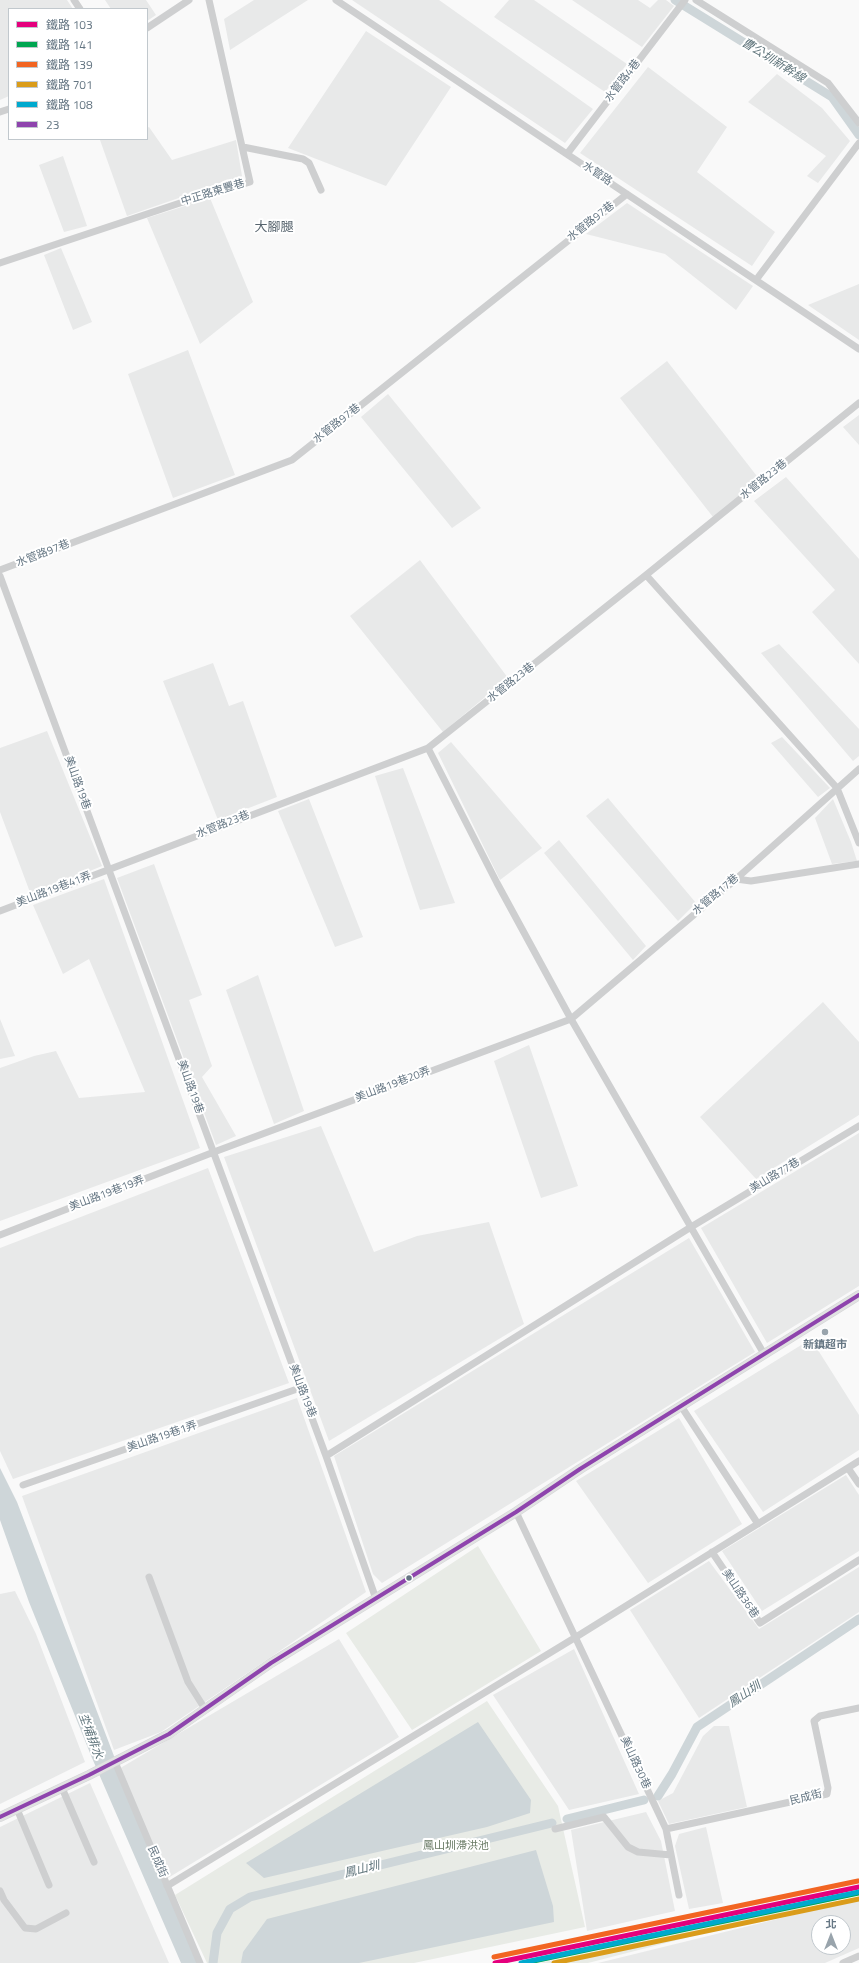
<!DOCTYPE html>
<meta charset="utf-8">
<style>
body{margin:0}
#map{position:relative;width:859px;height:1963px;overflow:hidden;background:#f9f9f9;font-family:"Titillium Web","Noto Sans TC",sans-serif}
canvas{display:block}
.legend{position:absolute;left:8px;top:8px;width:140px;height:132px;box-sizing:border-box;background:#fff;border:1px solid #c1c8cd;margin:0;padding:5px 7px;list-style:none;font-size:12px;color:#657683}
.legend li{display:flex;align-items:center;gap:8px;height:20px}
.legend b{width:20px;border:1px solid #c1c8cd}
.north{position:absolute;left:811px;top:1915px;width:40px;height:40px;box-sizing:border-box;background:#fff;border:1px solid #c1c8cd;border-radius:50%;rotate:0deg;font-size:11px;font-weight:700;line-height:16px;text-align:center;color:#657683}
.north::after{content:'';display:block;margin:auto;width:14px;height:18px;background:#99a4ac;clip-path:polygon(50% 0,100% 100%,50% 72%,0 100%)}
</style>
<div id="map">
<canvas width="859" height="1963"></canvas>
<ul class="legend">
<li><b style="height:5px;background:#e5007d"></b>鐵路 103</li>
<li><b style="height:5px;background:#00a651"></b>鐵路 141</li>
<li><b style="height:5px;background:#f26522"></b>鐵路 139</li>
<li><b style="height:5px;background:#da9c1a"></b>鐵路 701</li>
<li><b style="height:5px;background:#00a9ce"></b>鐵路 108</li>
<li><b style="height:5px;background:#8e44ad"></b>23</li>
</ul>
<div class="north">北</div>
</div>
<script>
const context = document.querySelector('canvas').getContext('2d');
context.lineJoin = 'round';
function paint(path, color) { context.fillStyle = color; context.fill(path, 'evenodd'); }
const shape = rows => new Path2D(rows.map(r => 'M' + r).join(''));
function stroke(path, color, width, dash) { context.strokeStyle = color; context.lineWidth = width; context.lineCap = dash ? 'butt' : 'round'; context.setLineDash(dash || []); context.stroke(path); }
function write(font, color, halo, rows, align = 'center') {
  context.font = font + ' "Titillium Web","Noto Sans TC",sans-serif'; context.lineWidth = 4; context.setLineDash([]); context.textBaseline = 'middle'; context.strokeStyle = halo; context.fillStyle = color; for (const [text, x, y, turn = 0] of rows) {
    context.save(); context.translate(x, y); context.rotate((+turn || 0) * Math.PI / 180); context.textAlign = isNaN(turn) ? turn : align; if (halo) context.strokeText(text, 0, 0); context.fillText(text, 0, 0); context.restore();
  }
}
const built = shape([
 [0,0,67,0,73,9,9,9,9,96,0,100],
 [105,0,146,0,156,15,147,21,147,9,111,9],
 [254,0,308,0,230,50,224,19],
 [352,0,439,0,593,109,565,143],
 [509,0,534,0,627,64,605,92,494,17],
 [572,0,638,0,650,8,658,0,666,0,674,6,642,47],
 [366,31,451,87,386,186,288,148],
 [648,67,727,127,697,172,775,232,752,266,580,153],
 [777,74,822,108,850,141,818,183,807,176,826,156,748,102],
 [149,127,172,160,236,140,242,176,127,216,100,140,147,139,147,128],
 [63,156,87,226,64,232,39,165],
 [210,198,253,302,200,344,147,218],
 [627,203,753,286,736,310,665,254,586,234],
 [61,248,92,322,73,330,44,255],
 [859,284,859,340,808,305],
 [188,350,235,475,173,498,128,374],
 [667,361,760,480,713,517,620,398],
 [388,394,481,508,452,528,361,417],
 [859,415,859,445,843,427],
 [786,477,859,559,859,664,812,612,835,590,754,501],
 [420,560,508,678,443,732,350,616],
 [779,644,859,729,859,756,853,761,761,653],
 [213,663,229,706,243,701,277,797,218,820,163,681],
 [47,731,102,866,31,895,0,812,0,748],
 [782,737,830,788,818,797,771,743],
 [451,742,542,848,500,880,438,753],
 [403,768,455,903,420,910,375,776],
 [608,798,696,903,678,921,586,816],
 [309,799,363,937,335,947,278,811],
 [833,799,851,842,857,861,832,864,815,818],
 [559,840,646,946,633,960,544,853],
 [154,864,202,995,189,1000,212,1066,202,1077,236,1136,216,1145,117,878],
 [104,879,200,1148,0,1221,0,1068,34,1056,56,1051,79,1098,145,1092,89,959,63,974,33,905],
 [258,975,304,1111,274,1124,226,990],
 [823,1002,859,1042,859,1115,756,1179,700,1117],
 [0,1019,15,1056,0,1059],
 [529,1045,578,1186,541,1198,494,1061],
 [321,1126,374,1252,417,1236,489,1222,524,1324,329,1441,224,1157],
 [859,1133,859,1286,767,1343,701,1228],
 [208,1168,289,1383,13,1479,0,1451,0,1248],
 [689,1238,755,1352,382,1583,373,1574,334,1456],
 [811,1339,859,1415,859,1450,763,1512,694,1411],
 [297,1398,366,1592,161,1732,114,1750,22,1496],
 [679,1418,742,1524,648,1583,576,1481],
 [846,1475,859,1495,859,1551,762,1611,722,1551],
 [709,1561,759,1629,859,1567,859,1612,699,1718,630,1610],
 [15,1591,36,1634,85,1762,0,1804,0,1594],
 [339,1639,399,1737,168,1878,117,1770],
 [574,1649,639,1794,569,1810,493,1695],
 [714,1726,729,1726,747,1807,669,1824,658,1801,673,1793,703,1736],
 [90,1783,169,1963,0,1963,0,1827],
 [646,1812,661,1841,675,1911,587,1931,571,1830],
 [706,1827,723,1903,689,1909,675,1846,679,1834],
 [859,1899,859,1948,825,1963,598,1963],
 [819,1923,843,1923,843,1947,819,1947]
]);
const green = shape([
 [478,1546,541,1651,412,1730,346,1633],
 [487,1701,558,1806,585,1927,414,1963,207,1963,175,1895],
 [818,1904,588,1963,539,1963,549,1961]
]);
const water = shape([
 [0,1468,17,1502,122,1777,200,1963,181,1963,92,1758,29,1602,0,1520],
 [478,1722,531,1800,530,1813,487,1827,264,1878,246,1863],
 [536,1850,553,1906,554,1922,359,1963,241,1963,243,1952,267,1919]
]);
const canal = shape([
 [675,0,832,97,859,135],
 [658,1796,672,1774,697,1727,859,1619],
 [567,1819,644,1800],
 [213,1963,217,1933,230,1909,250,1897,552,1823]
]);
const street = shape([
 [74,0,80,9],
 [336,0,859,349],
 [696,0,828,83,859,123],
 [147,28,189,0],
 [0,112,9,109],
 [243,147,303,159,309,163,321,190],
 [567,154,685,0],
 [0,263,180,203,250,182,209,0],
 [756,280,859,143],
 [0,570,292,460,627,194],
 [646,575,837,788,859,843],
 [0,576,326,1456,376,1599],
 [428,748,497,883,571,1019,764,1354],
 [736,879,751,881,859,864],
 [0,911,428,748,646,575,859,403],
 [0,1235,214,1152,571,1019,736,879,859,769],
 [681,1406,758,1524],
 [326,1456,691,1227,859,1126],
 [848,1468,859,1484],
 [23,1485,300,1388],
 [516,1512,666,1829,679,1895],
 [712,1552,760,1623,859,1560],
 [149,1577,188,1682,205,1709],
 [115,1762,200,1963],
 [62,1788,94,1862],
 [17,1809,49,1885],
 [555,1829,604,1817,628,1847,638,1852,671,1855],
 [666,1829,827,1794,828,1788,814,1721,820,1716,859,1708],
 [167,1886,576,1637,859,1461],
 [0,1891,4,1900,25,1928,36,1929,66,1913],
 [843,1963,859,1956]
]);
const secondary = shape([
 [0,1817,89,1775,169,1734,271,1663,516,1512,580,1469,859,1295]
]);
const bus1 = shape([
 [0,1817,89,1775,169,1734,271,1663,516,1512,580,1469,859,1295]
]);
const rail1 = shape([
 [495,1963,859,1887]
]);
const rail2 = shape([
 [524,1963,859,1893]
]);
const rail3 = shape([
 [494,1957,858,1881]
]);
const rail4 = shape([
 [554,1963,859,1899]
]);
const rail5 = shape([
 [521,1963,859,1892]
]);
const markers = [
 [825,1332,4,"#99a4ac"],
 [409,1578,3.5,"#657683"]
];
const streetNames = [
 ["水管路4巷",623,81,-52],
 ["水管路",597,174,34],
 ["中正路東豐巷",213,193,-17],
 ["水管路97巷",591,222,-38],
 ["水管路97巷",337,424,-38],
 ["水管路23巷",764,480,-39],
 ["水管路97巷",43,554,-21],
 ["水管路23巷",511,683,-38],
 ["美山路19巷",77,783,70],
 ["水管路23巷",223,825,-21],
 ["美山路19巷41弄",54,890,-21],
 ["水管路17巷",716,895,-40],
 ["美山路19巷20弄",393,1085,-21],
 ["美山路19巷",190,1087,70],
 ["美山路77巷",775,1176,-31],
 ["美山路19巷19弄",107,1194,-21],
 ["美山路19巷",302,1391,69],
 ["美山路19巷1弄",162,1437,-19],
 ["美山路36巷",740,1594,56],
 ["美山路30巷",635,1763,65],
 ["民成街",806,1798,-14],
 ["民成街",157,1862,67]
];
const poiNames = [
 ["新鎮超市",825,1345]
];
const parkNames = [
 ["鳳山圳滯洪池",456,1846]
];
const waterNames = [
 ["曹公圳新幹線",773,61,32],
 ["鳳山圳",745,1695,-34],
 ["坔埔排水",90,1736,69],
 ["鳳山圳",362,1870,-14]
];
const quarterNames = [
 ["大腳腿",274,228]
];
paint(built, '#e8e9e9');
paint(green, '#e8ebe6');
paint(water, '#ced6d9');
stroke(canal, '#ced6d9', 9);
stroke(secondary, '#d5d6d7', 10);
stroke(street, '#cecfd0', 7);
stroke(secondary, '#e1e2e2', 9);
stroke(bus1, '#8e44ad', 4);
stroke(rail1, '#e5007d', 5);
stroke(rail2, '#00a651', 5);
stroke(rail3, '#f26522', 5);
stroke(rail4, '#da9c1a', 5);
stroke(rail5, '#00a9ce', 5);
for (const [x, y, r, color] of markers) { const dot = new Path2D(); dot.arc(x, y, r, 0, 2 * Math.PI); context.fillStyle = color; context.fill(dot); stroke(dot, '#fff', 1.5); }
write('11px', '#657683', '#fff', streetNames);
write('bold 11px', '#657683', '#fff', poiNames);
write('11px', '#687a64', '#fff', parkNames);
write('italic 12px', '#60757c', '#fff', waterNames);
write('13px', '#57646e', '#fff', quarterNames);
</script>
